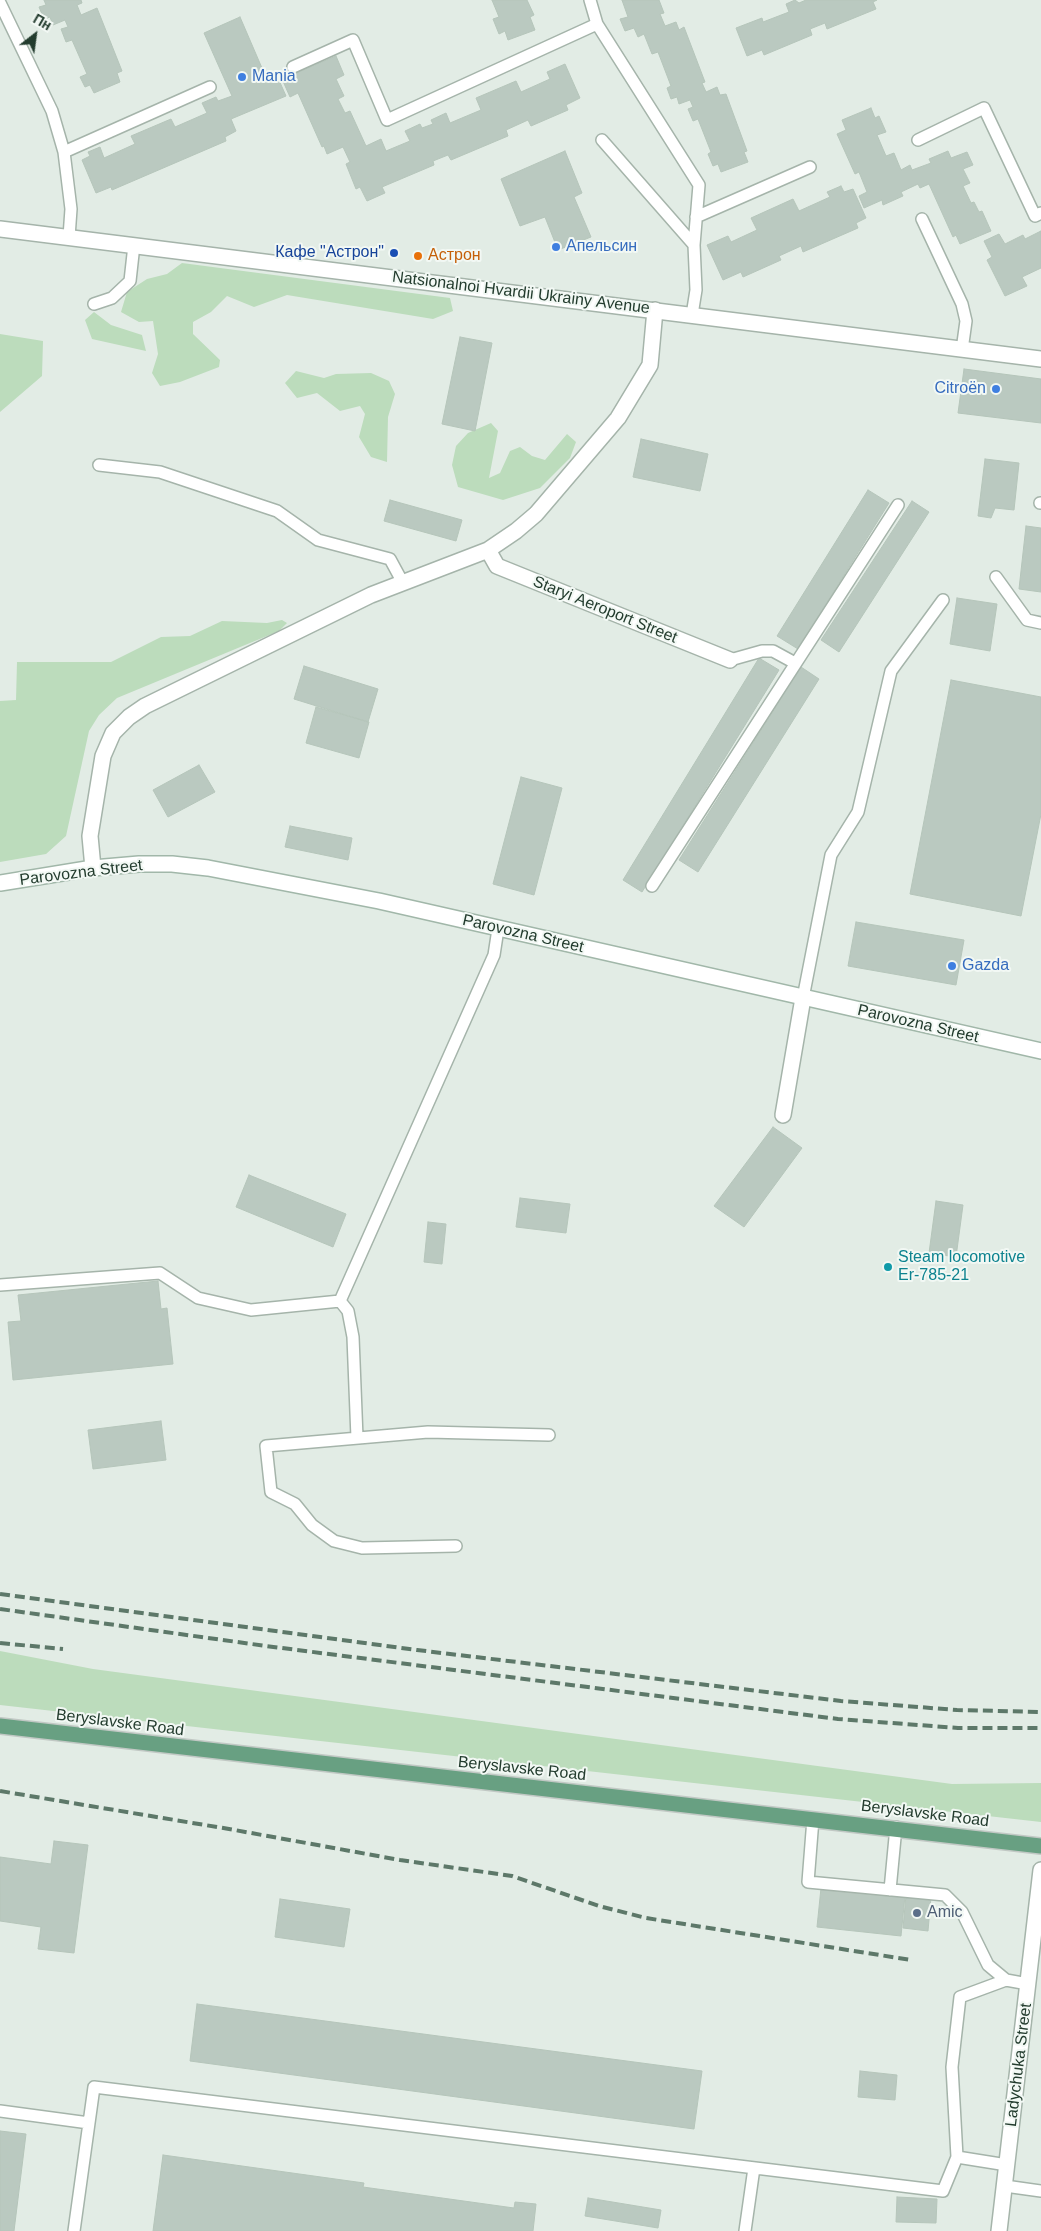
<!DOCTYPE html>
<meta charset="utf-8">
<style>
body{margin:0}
#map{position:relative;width:1041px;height:2231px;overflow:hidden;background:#e2ece5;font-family:Arial,sans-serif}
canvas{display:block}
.north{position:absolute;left:10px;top:10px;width:50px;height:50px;-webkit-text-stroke:4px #f2f8f4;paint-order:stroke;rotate:30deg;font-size:14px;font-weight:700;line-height:20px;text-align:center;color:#233c2e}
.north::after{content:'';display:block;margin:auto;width:18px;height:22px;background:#233c2e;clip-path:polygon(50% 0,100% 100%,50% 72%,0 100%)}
</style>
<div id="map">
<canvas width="1041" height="2231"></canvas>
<div class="north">Пн</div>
</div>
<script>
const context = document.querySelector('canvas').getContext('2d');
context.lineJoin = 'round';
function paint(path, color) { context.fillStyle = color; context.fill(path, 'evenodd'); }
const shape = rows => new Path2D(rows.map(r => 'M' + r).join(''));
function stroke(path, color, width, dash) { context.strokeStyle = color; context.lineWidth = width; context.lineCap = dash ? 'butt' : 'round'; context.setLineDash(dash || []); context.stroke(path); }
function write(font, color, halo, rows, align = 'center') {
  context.font = font + ' Arial,sans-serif'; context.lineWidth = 4; context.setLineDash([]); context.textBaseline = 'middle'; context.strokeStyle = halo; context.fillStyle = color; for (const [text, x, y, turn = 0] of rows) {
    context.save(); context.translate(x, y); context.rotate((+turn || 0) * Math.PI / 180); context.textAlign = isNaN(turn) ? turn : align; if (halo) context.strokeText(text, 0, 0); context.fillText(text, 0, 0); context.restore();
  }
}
const green = shape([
 [182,263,450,298,453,311,433,319,287,295,254,307,227,296,211,312,193,322,193,334,220,360,219,367,180,382,160,386,152,373,158,354,153,321,139,322,121,312,127,292,147,279,167,274],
 [94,312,111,325,142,335,146,351,92,339,85,320],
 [0,334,43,341,42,376,0,412],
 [296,371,324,378,336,374,371,373,389,381,395,394,388,417,387,462,371,457,359,437,365,414,360,406,340,411,317,393,297,398,285,383],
 [491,423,498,431,489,478,500,473,510,451,520,447,532,456,545,460,567,434,576,442,570,458,540,488,503,500,458,487,452,465,456,446,468,433],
 [282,620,287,623,279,631,117,698,99,715,89,731,66,836,46,854,0,862,0,701,16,700,17,662,111,662,161,637,190,636,222,621,267,623],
 [0,1651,93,1669,952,1784,1041,1783,1041,1822,0,1705]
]);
const building = shape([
 [44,0,81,0,82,3,77,5,81,15,97,8,122,71,117,73,120,82,94,93,90,85,85,87,80,77,87,74,72,40,66,42,61,29,68,27,65,20,53,25,50,17,44,19,39,7,46,5,44,0],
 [492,0,527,0,534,15,530,17,535,30,508,40,505,31,499,34,493,19,499,17,492,0],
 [622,0,659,0,664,13,660,14,665,26,676,22,679,30,684,27,705,82,702,83,706,92,717,87,720,95,726,94,747,151,744,152,748,162,721,172,718,164,713,166,708,154,711,152,698,119,693,121,688,109,693,107,690,100,679,104,677,97,671,99,667,88,671,86,658,52,652,54,644,34,638,37,634,28,625,31,620,19,628,17,622,0],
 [795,0,799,3,806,0,877,0,873,2,876,9,827,29,825,23,810,29,812,35,764,55,762,50,747,56,736,28,762,18,763,22,789,12,786,4,795,0],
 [240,17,268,82,278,78,286,96,231,119,236,131,225,137,226,141,112,190,111,187,96,193,82,160,90,156,88,152,100,147,104,158,135,144,131,136,171,119,175,127,207,113,202,103,216,97,218,101,232,96,204,33,240,17],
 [336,56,344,75,336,79,344,96,338,99,345,113,350,111,366,146,381,139,386,151,410,141,405,131,420,124,422,128,433,124,431,120,446,113,450,123,481,110,476,98,516,81,521,92,550,79,547,72,565,64,580,98,566,105,568,110,531,126,528,120,506,130,508,136,451,160,448,155,433,161,434,165,382,187,385,193,367,201,360,187,356,189,346,164,350,162,343,147,327,154,324,146,322,147,298,93,290,97,282,79,336,56],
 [871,108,875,118,879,116,886,132,877,135,886,156,894,153,901,170,910,165,912,170,931,163,929,159,948,151,951,158,967,152,973,165,963,169,970,183,963,186,971,203,974,202,979,212,982,211,991,231,960,244,956,235,953,237,929,184,920,188,918,184,901,192,903,196,883,205,882,200,864,208,859,196,867,192,859,172,855,174,837,134,846,130,842,120,871,108],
 [565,151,582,193,574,197,591,237,558,250,545,217,520,226,501,179,565,151],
 [841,186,844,192,853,189,866,218,856,223,858,228,803,252,801,246,779,256,781,260,743,277,741,272,723,280,707,245,728,236,731,242,757,230,751,218,793,199,799,211,830,197,827,192,841,186],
 [1041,231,1041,268,1022,277,1027,286,1005,296,987,260,992,257,984,241,999,234,1005,244,1023,235,1025,239,1041,231],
 [460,337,492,343,475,431,442,424,460,337],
 [964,369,1041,379,1041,423,958,413,964,369],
 [641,439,708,454,700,491,633,477,641,439],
 [985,459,1019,463,1014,510,995,508,991,518,978,516,985,459],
 [868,490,889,503,798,649,777,636,868,490],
 [390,500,462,520,456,541,384,521,390,500],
 [912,501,929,512,839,652,821,640,912,501],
 [1026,526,1041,528,1041,592,1019,589,1026,526],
 [957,598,997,604,990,651,950,644,957,598],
 [759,658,779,670,642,892,623,880,759,658],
 [304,666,378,689,368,722,294,699,304,666],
 [801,667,819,679,698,872,679,860,801,667],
 [951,680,1041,697,1041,814,1021,916,910,894,951,680],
 [316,707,369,722,359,758,306,743,316,707],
 [199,765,215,792,168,817,153,790,199,765],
 [521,777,562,788,534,895,493,884,521,777],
 [290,826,352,838,348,860,285,847,290,826],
 [856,922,964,940,956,985,848,966,856,922],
 [773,1127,802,1148,744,1227,714,1206,773,1127],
 [249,1175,346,1214,333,1247,236,1207,249,1175],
 [520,1198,570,1204,566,1233,516,1227,520,1198],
 [936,1201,963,1205,956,1257,929,1253,936,1201],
 [428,1222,446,1224,442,1264,424,1262,428,1222],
 [158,1281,161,1309,167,1308,173,1364,13,1380,8,1322,21,1321,18,1295,158,1281],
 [161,1421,166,1460,93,1469,88,1430,161,1421],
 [54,1841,88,1845,74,1953,38,1949,41,1927,0,1921,0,1857,51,1864,54,1841],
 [821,1888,905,1896,901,1936,817,1927,821,1888],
 [906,1895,931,1897,928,1931,903,1928,906,1895],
 [280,1899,350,1909,344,1947,275,1937,280,1899],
 [197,2004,702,2071,694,2129,190,2061,197,2004],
 [860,2071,897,2075,895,2100,858,2097,860,2071],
 [0,2131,26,2134,14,2231,0,2231,0,2131],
 [163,2155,364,2183,363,2187,514,2208,515,2202,536,2204,533,2231,153,2231,163,2155],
 [897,2197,937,2199,936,2223,896,2222,897,2197],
 [588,2198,661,2210,658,2228,585,2216,588,2198]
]);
const service = shape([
 [590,0,597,24,699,185,694,245,696,290,692,315],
 [0,3,52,111,64,152,71,209,69,237],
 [293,67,353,40,387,120,597,24],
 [602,140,694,245],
 [918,140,984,108,1035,216,1041,213],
 [64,152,210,87],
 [696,217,810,167],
 [922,219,962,304,966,321,962,350],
 [94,304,112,298,130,281,134,245],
 [99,465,160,472,277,511,318,540,390,559,403,583],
 [1040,503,1041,503],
 [996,577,1027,620,1041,623],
 [730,660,762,651,773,651,795,663],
 [652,886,898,505],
 [803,998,831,855,858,812,891,671,943,600],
 [0,1285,160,1273,198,1298,251,1310,340,1301],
 [357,1438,353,1337,348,1311,340,1301,494,955,498,929],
 [456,1546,362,1548,334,1541,312,1525,295,1504,271,1492,266,1446,428,1432,549,1435],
 [813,1819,808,1882,945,1895,962,1912,988,1965,1006,1980,1028,1984],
 [890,1890,896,1827],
 [1006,1980,960,1997,952,2067,957,2157,1007,2165],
 [0,2111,89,2123],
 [1005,2186,1041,2191],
 [74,2231,94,2087,943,2191,957,2157],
 [745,2231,754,2168]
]);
const minor = shape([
 [488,550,497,566,730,660],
 [93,868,90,836,103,756,113,733,129,717,145,706,371,595,488,550,516,531,536,514,618,418,650,365,655,310],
 [783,1115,803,998]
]);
const tertiary = shape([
 [0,229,1041,359],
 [999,2231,1041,1870]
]);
const secondary = shape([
 [0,883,93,868,139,864,172,864,208,868,379,901,1041,1051]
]);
const primary = shape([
 [0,1726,1041,1846]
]);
const rail = shape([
 [0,1594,417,1650,841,1701,957,1710,1041,1712],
 [0,1609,266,1646,838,1719,958,1728,1041,1728],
 [0,1643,63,1649],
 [0,1791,229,1829,400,1860,512,1876,599,1906,646,1918,911,1960]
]);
const markers = [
 [242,77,5,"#3f7fe0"],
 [556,247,5,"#3f7fe0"],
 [394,253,5,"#1a4fb4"],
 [418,256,5,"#e8710a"],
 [996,389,5,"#3f7fe0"],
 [952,966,5,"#3f7fe0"],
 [888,1267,5,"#0f9aa8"],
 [917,1913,5,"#5c6f8a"]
];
const shopNames = [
 ["Mania",252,77],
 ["Апельсин",566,247],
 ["Citroën",986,389,"right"],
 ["Gazda",962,966]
];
const transitNames = [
 ["Кафе \"Астрон\"",384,253]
];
const foodNames = [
 ["Астрон",428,256]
];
const streetNames = [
 ["Natsionalnoi Hvardii Ukrainy Avenue",521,293,7],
 ["Staryi Aeroport Street",605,610,22],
 ["Parovozna Street",81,873,-7],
 ["Parovozna Street",523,934,13],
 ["Parovozna Street",918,1024,13],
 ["Beryslavske Road",120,1723,7],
 ["Beryslavske Road",522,1769,6],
 ["Beryslavske Road",925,1814,7],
 ["Ladychuka Street",1019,2065,-83]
];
const cultureNames = [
 ["Steam locomotive",898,1258],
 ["Er-785-21",898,1276]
];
const serviceNames = [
 ["Amic",927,1913]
];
paint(green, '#bcdcbc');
paint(building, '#bac9c0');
stroke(building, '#b5c5ba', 1);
stroke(service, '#a5b4aa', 14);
stroke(minor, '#a5b4aa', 18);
stroke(tertiary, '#a5b4aa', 18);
stroke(secondary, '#a1b7a9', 18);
stroke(primary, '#c1c8c4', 18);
stroke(service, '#fff', 11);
stroke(minor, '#fff', 15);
stroke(tertiary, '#fff', 15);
stroke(secondary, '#fff', 15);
stroke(primary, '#68a082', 15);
stroke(rail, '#5d7869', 4, [10, 5]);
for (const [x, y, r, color] of markers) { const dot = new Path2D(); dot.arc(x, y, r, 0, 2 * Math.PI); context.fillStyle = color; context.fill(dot); stroke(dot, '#f2f8f4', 2); }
write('16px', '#366cbe', '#f2f8f4', shopNames, 'left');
write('16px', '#164399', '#f2f8f4', transitNames, 'right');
write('16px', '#c56008', '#f2f8f4', foodNames, 'left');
write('16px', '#233c2e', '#f2f8f4', streetNames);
write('16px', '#0d838f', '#f2f8f4', cultureNames, 'left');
write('16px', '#4e5e75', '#f2f8f4', serviceNames, 'left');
</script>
